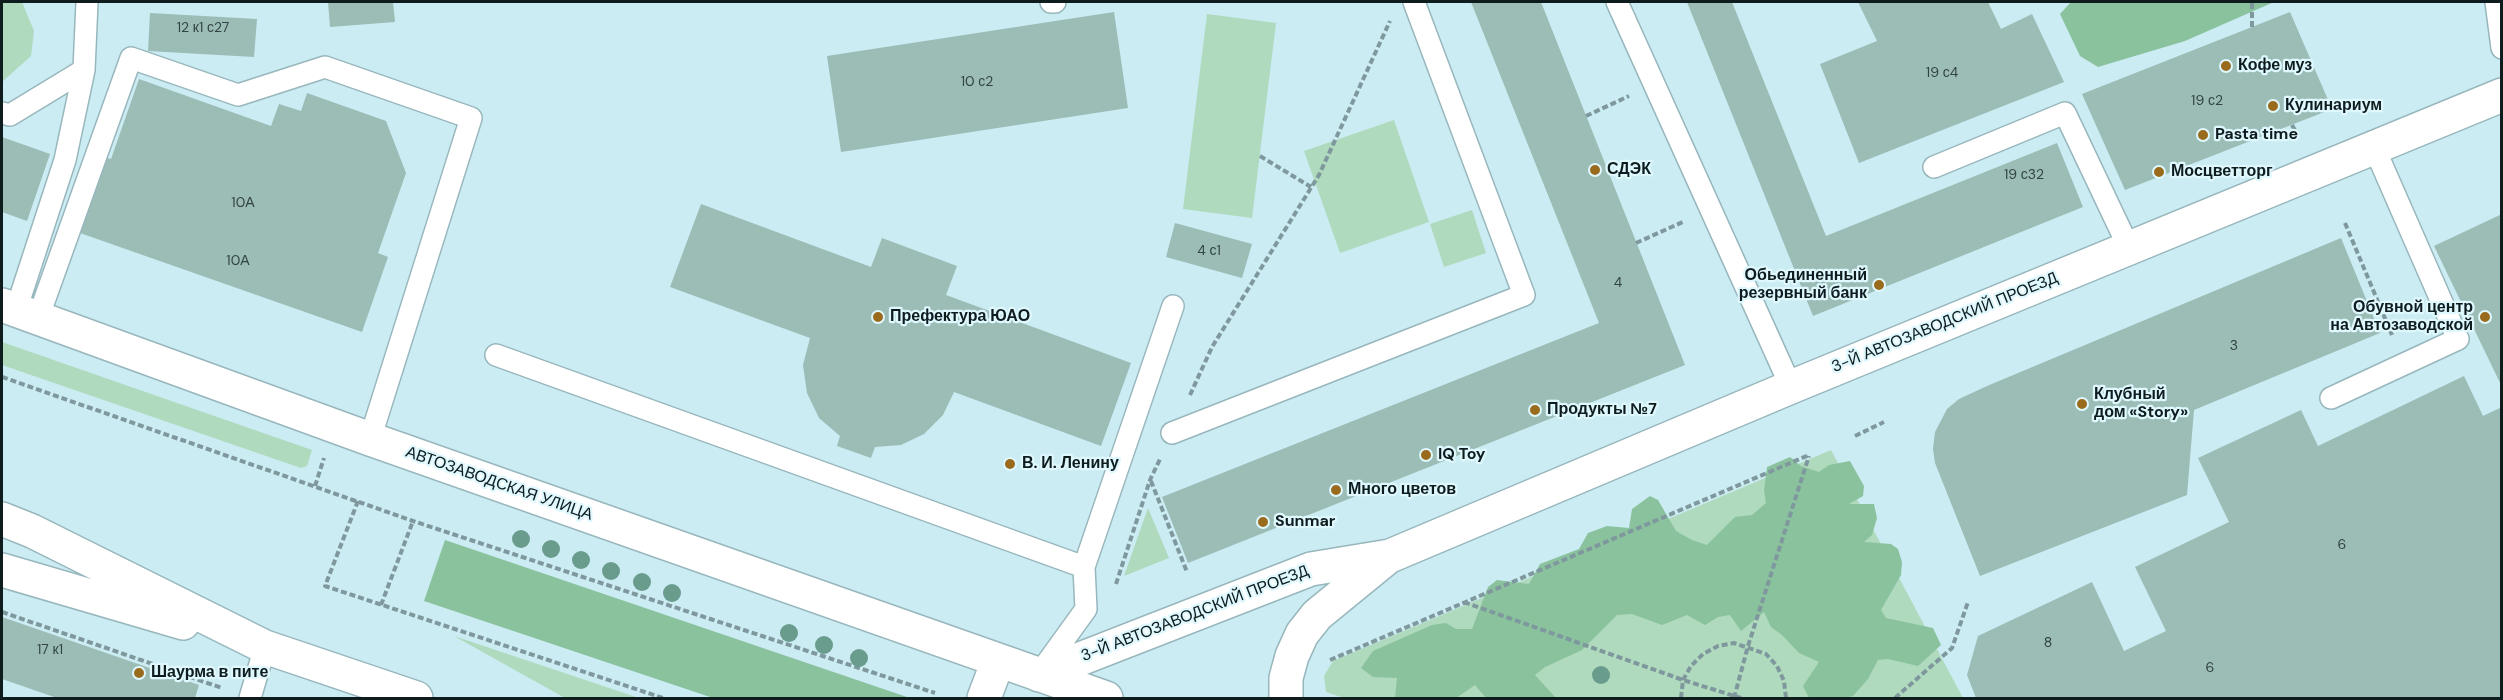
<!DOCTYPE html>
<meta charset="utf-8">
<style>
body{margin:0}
#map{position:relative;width:2503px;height:700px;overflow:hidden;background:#cbecf3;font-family:"DM Sans",sans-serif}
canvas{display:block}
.frame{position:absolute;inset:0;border:3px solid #0f1c1e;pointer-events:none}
</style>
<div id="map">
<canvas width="2503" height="700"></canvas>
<div class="frame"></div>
</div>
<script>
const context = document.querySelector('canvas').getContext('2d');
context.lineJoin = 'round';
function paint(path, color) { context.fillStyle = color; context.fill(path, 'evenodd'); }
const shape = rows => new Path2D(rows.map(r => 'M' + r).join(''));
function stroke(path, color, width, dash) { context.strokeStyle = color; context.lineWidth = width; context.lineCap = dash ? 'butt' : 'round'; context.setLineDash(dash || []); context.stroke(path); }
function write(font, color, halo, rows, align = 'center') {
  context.font = font + ' "DM Sans",sans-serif'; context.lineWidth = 4.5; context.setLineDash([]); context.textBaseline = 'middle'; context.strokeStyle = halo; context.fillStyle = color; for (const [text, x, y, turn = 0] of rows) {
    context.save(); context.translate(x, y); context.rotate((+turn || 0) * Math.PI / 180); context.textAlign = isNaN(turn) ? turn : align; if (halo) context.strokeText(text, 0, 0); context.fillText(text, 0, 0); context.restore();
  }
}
const green = shape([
 [2,2,22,2,34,31,31,56,2,82],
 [1207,14,1276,23,1252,218,1183,209],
 [1394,120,1429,222,1340,253,1304,151],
 [1472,210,1486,253,1444,267,1430,224],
 [2,342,312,450,307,466,301,468,2,365],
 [1831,450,1963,698,1344,698,1326,692,1324,676,1333,661],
 [1148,508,1169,558,1124,576],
 [454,636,639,698,565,698]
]);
const forest = shape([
 [2071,2,2274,2,2185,41,2098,67,2080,56,2060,14],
 [1790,457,1801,466,1819,472,1829,465,1850,461,1864,486,1863,496,1849,504,1874,504,1877,518,1872,535,1864,542,1891,544,1898,549,1902,562,1901,575,1881,610,1886,618,1933,628,1941,645,1918,666,1888,659,1878,660,1868,679,1853,696,1844,698,1809,698,1803,686,1819,662,1799,653,1782,635,1771,627,1764,612,1741,631,1730,615,1718,617,1705,625,1687,615,1662,625,1632,614,1617,615,1582,650,1545,667,1535,675,1556,698,1486,698,1475,685,1456,698,1395,698,1397,678,1373,677,1361,668,1373,651,1432,625,1446,623,1456,629,1472,629,1488,587,1497,580,1529,584,1540,564,1579,549,1588,533,1607,526,1629,528,1632,509,1650,496,1658,500,1676,531,1692,540,1707,545,1735,517,1752,515,1766,503,1764,490,1767,467],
 [445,540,907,697,907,698,713,698,424,601]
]);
const building = shape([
 [328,2,393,2,395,22,330,27],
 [1471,2,1541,2,1685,365,1188,563,1162,497,1599,323],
 [1687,2,1732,2,1826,236,2057,143,2083,207,1813,316],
 [1858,2,1988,2,2001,29,2032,14,2064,82,1859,163,1820,64,1877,41],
 [1114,12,1128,108,841,152,827,56],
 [2290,12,2332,109,2125,190,2082,94],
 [150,13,257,19,254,57,148,51],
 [139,79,271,126,279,104,301,111,307,93,386,121,406,173,378,253,388,257,362,332,80,233,107,158,111,159],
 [2,137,50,154,27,221,2,212],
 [701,204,871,267,882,238,957,266,946,295,1131,363,1101,446,954,392,943,415,924,434,901,445,875,447,871,458,837,446,840,436,819,418,807,393,803,365,810,338,670,287],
 [2502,214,2502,387,2434,246],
 [1175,223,1252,244,1242,278,1166,257],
 [2341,238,2380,333,2194,410,2187,495,1980,576,1935,463,1933,449,1935,432,1947,409,1959,399,1987,386],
 [2464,376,2483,416,2502,407,2502,698,1976,698,1967,675,1978,636,2092,582,2124,651,2166,631,2135,567,2229,522,2198,458,2301,410,2318,446],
 [2,617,199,685,195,698,57,698,2,679]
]);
const path = shape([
 [2252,27,2252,2],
 [1586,116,1629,96],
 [2292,125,2296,132],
 [1260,156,1311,187],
 [2345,223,2392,335],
 [1636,243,1685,221],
 [2,377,413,521,935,693],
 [1190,395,1212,347,1319,175,1390,21],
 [1855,436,1884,422],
 [1151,481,1187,572],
 [315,486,324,458],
 [358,501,325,586,663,698],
 [1116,584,1150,480,1160,459],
 [1464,602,1683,680,1741,698],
 [381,605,413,521],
 [2,612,222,688],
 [1330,660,1809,455],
 [1681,698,1683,680,1691,666,1703,654,1718,646,1734,643,1766,654,1777,666,1784,681,1786,698],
 [1734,698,1748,646,1809,456],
 [1895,698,1952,648,1968,602]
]);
const lane = shape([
 [1051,2,1055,2],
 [1617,2,1791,387],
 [2496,2,2502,48],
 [2,113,10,115,84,70],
 [1934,167,2065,113,2129,248],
 [16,310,65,160,84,70,87,2],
 [38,318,131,58,238,95,325,67,471,118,370,439],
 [496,355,1084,567],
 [2331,398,2458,339,2374,147],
 [1172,433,1524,295,1414,2],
 [1039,674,1086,609,1084,567,1173,306],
 [250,698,265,647]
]);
const secondary = shape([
 [2,305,370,439,1106,698],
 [2,519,32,531,265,647,416,698],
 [2,570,183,623],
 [1039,675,1311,569,1390,556,1791,387,2502,95],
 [984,698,998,661],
 [1286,698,1286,678,1292,656,1302,634,1317,615,1388,557]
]);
const trees = [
 [521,539],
 [551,549],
 [581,560],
 [611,571],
 [642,582],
 [672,593],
 [789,633],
 [824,645],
 [859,658],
 [1601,675]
];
const markers = [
 [2226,66,6,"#9b6b1d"],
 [2273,106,6,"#9b6b1d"],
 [2203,135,6,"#9b6b1d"],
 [1595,170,6,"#9b6b1d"],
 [2159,172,6,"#9b6b1d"],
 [1879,285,6,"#9b6b1d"],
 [878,317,6,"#9b6b1d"],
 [2485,317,6,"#9b6b1d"],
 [2082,404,6,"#9b6b1d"],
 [1535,410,6,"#9b6b1d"],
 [1426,455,6,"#9b6b1d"],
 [1010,464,6,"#9b6b1d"],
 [1336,490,6,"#9b6b1d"],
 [1263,522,6,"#9b6b1d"],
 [139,673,6,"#9b6b1d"]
];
const numberNames = [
 ["12 к1 с27",203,28],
 ["19 с4",1942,73],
 ["10 с2",977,82],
 ["19 с2",2207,101],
 ["19 с32",2024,175],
 ["10А",243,203],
 ["4 с1",1209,251],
 ["10А",238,261],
 ["4",1618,283],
 ["3",2234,346],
 ["6",2342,545],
 ["8",2048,643],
 ["17 к1",50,650],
 ["6",2210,668]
];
const poiNames = [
 ["Кофе муз",2238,66],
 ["Кулинариум",2285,106],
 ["Pasta time",2215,135],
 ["СДЭК",1607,170],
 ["Мосцветторг",2171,172],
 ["Обьединенный",1867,276,"right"],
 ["резервный банк",1867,294,"right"],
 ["Обувной центр",2473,308,"right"],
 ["на Автозаводской",2473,326,"right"],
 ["Префектура ЮАО",890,317],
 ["Клубный",2094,395],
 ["дом «Story»",2094,413],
 ["Продукты №7",1547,410],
 ["IQ Toy",1438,455],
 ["В. И. Ленину",1022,464],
 ["Много цветов",1348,490],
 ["Sunmar",1275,522],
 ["Шаурма в пите",151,673]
];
const streetNames = [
 ["3-Й АВТОЗАВОДСКИЙ ПРОЕЗД",1945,323,-22],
 ["АВТОЗАВОДСКАЯ УЛИЦА",499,484,19],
 ["3-Й АВТОЗАВОДСКИЙ ПРОЕЗД",1195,614,-21]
];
paint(green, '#afdabd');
paint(forest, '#8ac29e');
paint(building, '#9cbcb6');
stroke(lane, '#98b7bd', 24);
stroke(secondary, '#98b7bd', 36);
stroke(path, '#7f989d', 4, [6, 3]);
stroke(lane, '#fff', 21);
stroke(secondary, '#fff', 33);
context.fillStyle = '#6a9c8d';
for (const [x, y] of trees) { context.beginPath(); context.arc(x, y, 9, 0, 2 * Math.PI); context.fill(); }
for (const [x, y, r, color] of markers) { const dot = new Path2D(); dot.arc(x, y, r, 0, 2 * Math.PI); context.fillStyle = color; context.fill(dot); stroke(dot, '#def8fd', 2); }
write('14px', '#324444', null, numberNames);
write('bold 16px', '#0f1c1e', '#def8fd', poiNames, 'left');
write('16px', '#0f1c1e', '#def8fd', streetNames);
</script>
